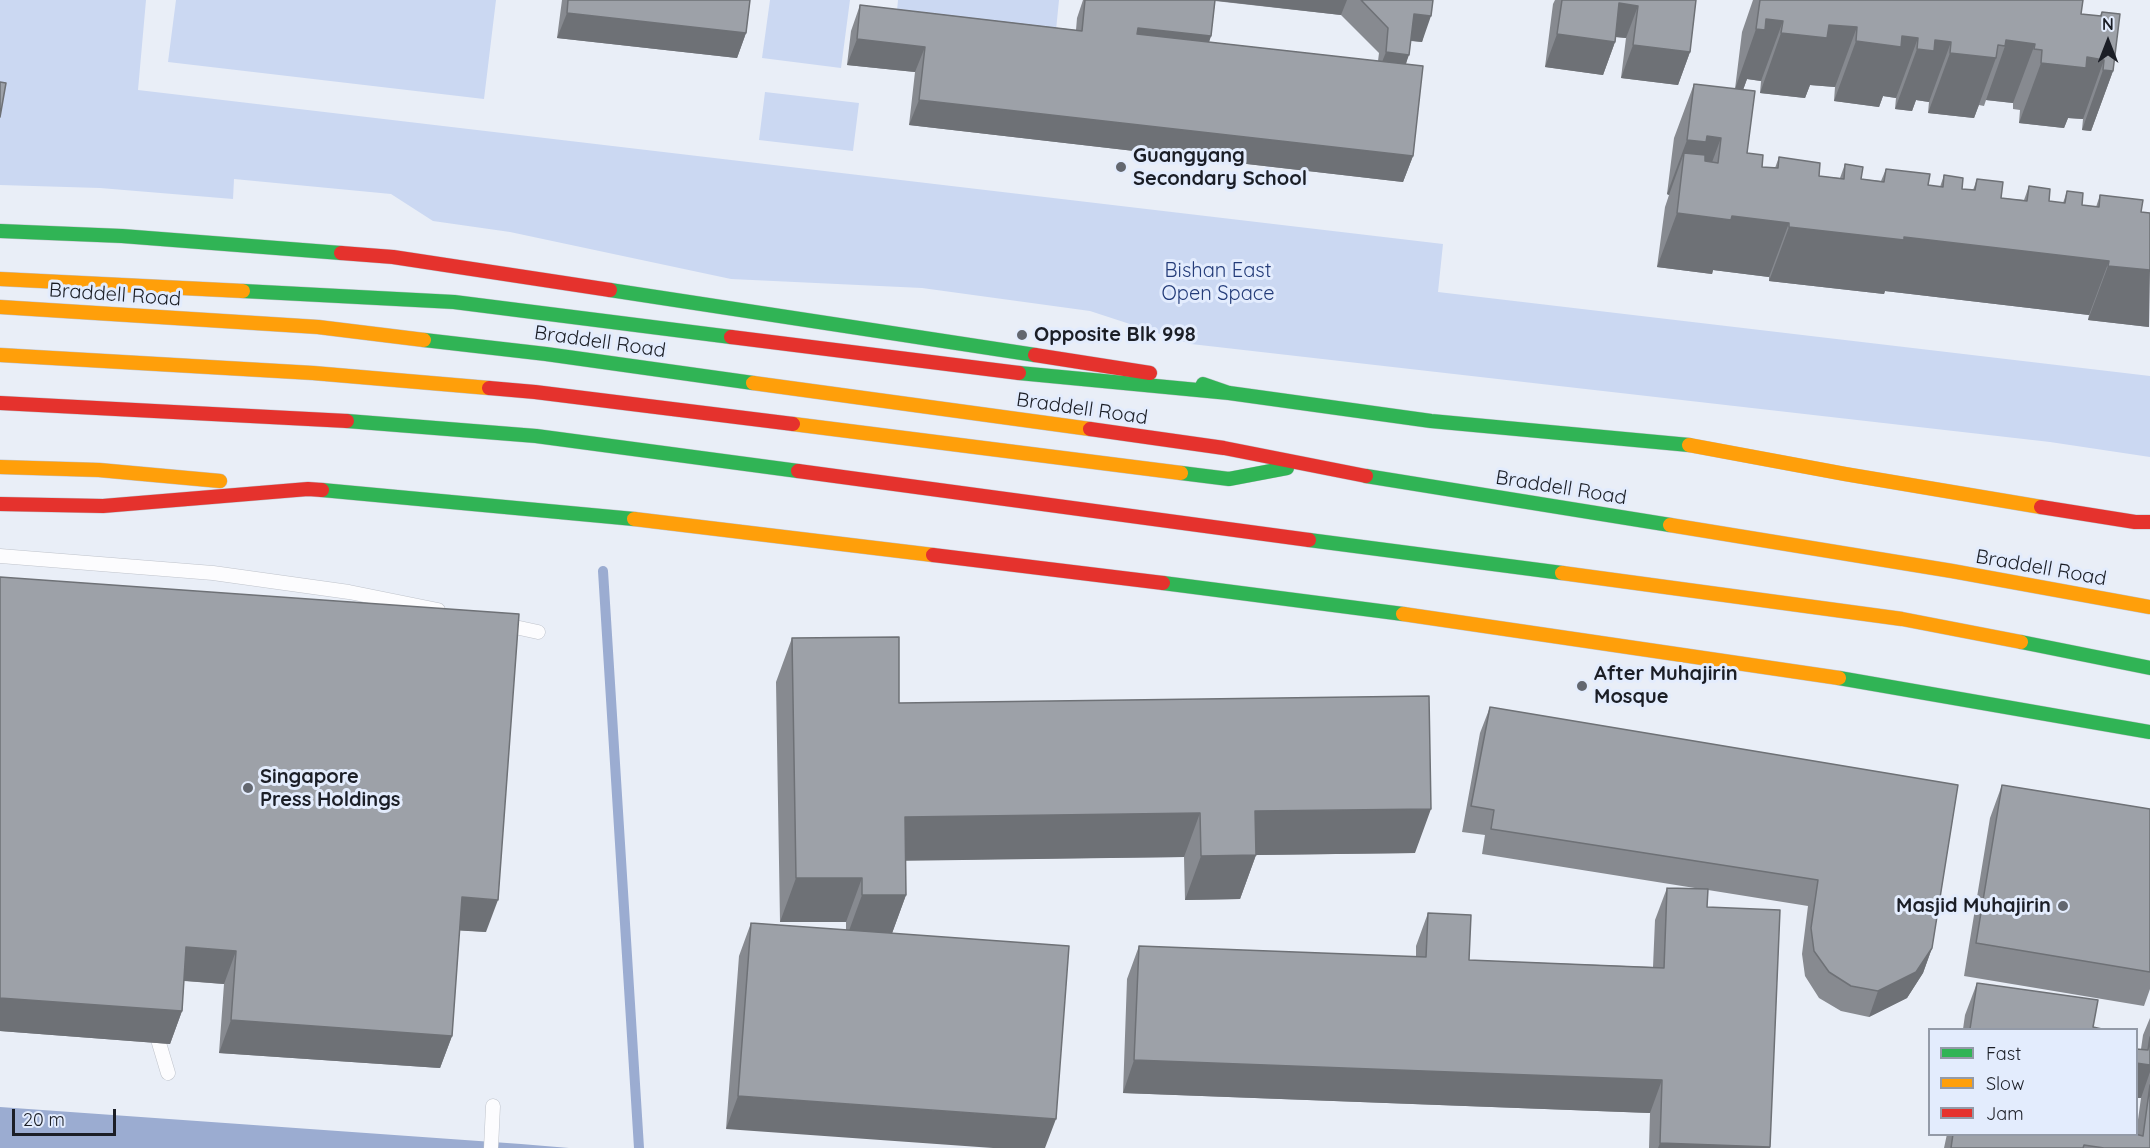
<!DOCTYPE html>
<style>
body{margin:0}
#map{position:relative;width:2150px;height:1148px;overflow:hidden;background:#e9eef7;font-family:Quicksand,sans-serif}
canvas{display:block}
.legend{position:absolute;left:1928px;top:1028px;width:210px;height:108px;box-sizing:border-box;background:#e3ecfd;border:2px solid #939aa7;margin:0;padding:8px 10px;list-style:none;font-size:18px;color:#1b1e26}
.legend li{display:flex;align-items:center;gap:12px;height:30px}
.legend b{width:30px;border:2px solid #939aa7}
.north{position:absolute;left:2078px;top:12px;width:60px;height:60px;-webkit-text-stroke:4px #e3ecfd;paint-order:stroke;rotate:0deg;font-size:16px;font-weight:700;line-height:24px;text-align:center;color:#1b1e26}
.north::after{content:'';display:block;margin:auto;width:21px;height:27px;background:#1b1e26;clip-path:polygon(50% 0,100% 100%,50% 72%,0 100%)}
.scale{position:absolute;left:12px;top:1109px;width:104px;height:27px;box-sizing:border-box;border:3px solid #1b1e26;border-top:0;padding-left:8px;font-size:18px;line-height:21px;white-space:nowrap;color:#1b1e26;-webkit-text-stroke:4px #e3ecfd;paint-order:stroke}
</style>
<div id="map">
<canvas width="2150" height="1148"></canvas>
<ul class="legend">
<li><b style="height:8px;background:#30b455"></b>Fast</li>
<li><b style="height:8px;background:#ff9f0a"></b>Slow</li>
<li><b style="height:8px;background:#e5322d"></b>Jam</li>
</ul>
<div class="north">N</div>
<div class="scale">20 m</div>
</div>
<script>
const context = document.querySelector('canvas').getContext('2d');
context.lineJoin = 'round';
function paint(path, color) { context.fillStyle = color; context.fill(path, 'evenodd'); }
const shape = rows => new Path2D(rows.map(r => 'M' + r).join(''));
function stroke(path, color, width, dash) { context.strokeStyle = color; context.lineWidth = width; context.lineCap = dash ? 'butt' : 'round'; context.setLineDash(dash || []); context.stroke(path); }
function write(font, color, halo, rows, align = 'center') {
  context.font = font + ' Quicksand,sans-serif'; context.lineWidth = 6; context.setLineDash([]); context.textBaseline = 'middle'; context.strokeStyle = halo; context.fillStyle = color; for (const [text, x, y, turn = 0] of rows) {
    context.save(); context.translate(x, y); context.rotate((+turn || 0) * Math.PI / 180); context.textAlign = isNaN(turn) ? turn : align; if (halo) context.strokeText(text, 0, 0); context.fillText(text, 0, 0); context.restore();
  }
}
const green = shape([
 [0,0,146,0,138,90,1443,244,1438,292,2150,376,2150,457,2050,442,1191,344,1090,311,922,288,731,279,510,232,433,221,391,194,234,179,233,199,100,188,0,185],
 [176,0,496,0,484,99,168,62],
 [770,0,850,0,841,68,762,58],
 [898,0,1059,0,1056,30,897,11],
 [765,92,859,103,853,151,759,140]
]);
const water = shape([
 [0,1107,521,1144,569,1148,0,1148]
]);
const stream = shape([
 [603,571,639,1148]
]);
const lane = shape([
 [0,556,213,573,349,592,438,610],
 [501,624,538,632],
 [159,1043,168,1073],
 [491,1148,493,1106]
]);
const fast = shape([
 [0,231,122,236,341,253],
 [610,290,1035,355],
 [243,291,454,302,731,337],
 [424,340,546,354,753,383],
 [1019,373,1229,393],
 [1203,384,1229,393,1431,421,1689,445],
 [347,421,536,436,798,471],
 [1181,473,1229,479,1287,468],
 [1366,476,1670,525],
 [322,490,634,519],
 [1309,540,1562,573],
 [1163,583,1403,614],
 [2021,642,2150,668],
 [1839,678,2150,732]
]);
const slow = shape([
 [0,279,243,291],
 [0,307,318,327,424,340],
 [0,355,313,373,489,388],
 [753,383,1090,429],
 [793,424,1181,473],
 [1689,445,1845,474,2041,507],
 [0,467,99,470,220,481],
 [634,519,933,555],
 [1670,525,1952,571,2150,607],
 [1562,573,1902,619,2021,642],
 [1403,614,1839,678]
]);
const jam = shape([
 [341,253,393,257,610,290],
 [731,337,1019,373],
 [1035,355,1150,373],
 [489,388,535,392,793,424],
 [0,403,347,421],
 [1090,429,1224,448,1366,476],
 [798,471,1309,540],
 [0,504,103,506,308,489,322,490],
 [2041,507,2135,522,2150,522],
 [933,555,1163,583]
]);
const wall = shape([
 [562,0,750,0,746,33,737,58,557,38],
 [1083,0,1433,0,1422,42,1411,41,1406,64,1413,156,1403,182,909,125,915,72,847,65,851,31,860,5,1076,30,1077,18],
 [1215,1,1341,15,1379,53,1378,61,1209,42,1211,36],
 [1555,0,1696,0,1690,52,1678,85,1621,78,1626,38,1615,37,1615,42,1603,75,1545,67,1553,4],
 [1753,0,2083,0,2081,14,2100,16,2102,12,2113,71,2091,131,2082,130,2083,119,2068,118,2064,128,2019,123,2020,110,2013,109,2013,103,1986,100,1984,106,1979,105,1974,118,1928,113,1929,102,1916,100,1912,111,1895,109,1896,98,1883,96,1879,107,1834,101,1835,87,1810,85,1805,98,1760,93,1761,81,1747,79,1743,90,1747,153,1762,167,1775,168,1779,157,1819,176,1840,178,1845,164,1861,179,1881,181,1886,169,1928,185,1940,187,1944,175,1962,189,1973,190,1977,179,2001,198,2024,200,2029,186,2049,201,2063,203,2067,191,2082,205,2096,207,2100,195,2141,212,2149,327,2088,320,2089,315,1885,291,1884,294,1769,281,1769,277,1713,270,1712,274,1657,267,1665,207,1669,195,1667,194,1674,138,1694,84,1735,89,1742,32],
 [0,577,486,932,459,930,452,1036,440,1068,219,1053,224,984,184,981,182,1011,170,1044,0,1031],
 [792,638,899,703,1415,853,1256,855,1240,899,1185,900,1184,857,905,860,906,895,892,933,726,1129,739,956,751,923,846,930,846,922,780,922,776,682],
 [1490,707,1958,785,1932,948,1923,973,1907,998,1869,1017,1841,1011,1819,998,1805,976,1802,954,1808,906,1708,890,1707,907,1770,1148,1649,1148,1650,1113,1123,1093,1127,979,1139,946,1416,957,1416,946,1428,913,1469,960,1653,967,1655,920,1667,888,1701,889,1482,854,1485,835,1462,832,1480,733],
 [2002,785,2150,809,2150,989,2144,1006,1964,976,1990,818],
 [1977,983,2093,1027,2102,1029,1963,1029,1965,1015],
 [2150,1018,2150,1148,1944,1148,1947,1134,2136,1134,2141,1098,2141,1049,2143,1035]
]);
const shadedWall = shape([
 [1210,0,1347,0,1341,15],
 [1619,3,1638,6,1626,38,1607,36],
 [567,13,746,33,737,58,557,38],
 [1414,14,1431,16,1422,42,1405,40],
 [1766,19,1783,21,1761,81,1747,79,1743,90,1735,89,1756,29],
 [1829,25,1857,27,1835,87,1810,85,1805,98,1760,93,1781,33],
 [1138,28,1211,36,1202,62,1128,53],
 [1557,34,1615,42,1603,75,1545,67],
 [1902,36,1918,38,1896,98,1883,96,1879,107,1834,101,1856,41],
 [857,39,925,47,915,72,847,65],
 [1935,40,1951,42,1929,102,1916,100,1912,111,1895,109,1917,49],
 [2006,40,2035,44,2013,103,1986,100,2005,46],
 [1633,45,1690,52,1678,85,1621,78],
 [1386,52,1409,55,1400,80,1376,77],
 [1950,53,1996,58,1974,118,1928,113],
 [2087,57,2104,60,2083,119,2068,118,2064,128,2019,123,2041,63],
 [2103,70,2113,71,2091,131,2082,130],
 [919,100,1413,156,1403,182,909,125],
 [1707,136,1721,138,1701,192,1684,153,1669,195,1667,194,1687,140],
 [1677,213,1732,216,1789,223,1769,277,1713,270,1712,274,1657,267],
 [1789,227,1904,237,2109,261,2089,315,1885,291,1884,294,1769,281],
 [2108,266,2150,270,2149,327,2088,320],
 [1431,809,1415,853,1256,855,1240,899,1185,900,1201,856,1255,811],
 [1200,813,1184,857,889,861,905,817],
 [796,878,862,878,846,922,780,922],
 [862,895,906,895,890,939,846,939],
 [462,897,498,900,486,932,450,930],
 [186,947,236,951,224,984,175,980],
 [1932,948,1923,973,1907,998,1869,1017,1878,991],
 [0,998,182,1011,170,1044,0,1031],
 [231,1020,452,1036,440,1068,219,1053],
 [1134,1060,1662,1080,1650,1113,1123,1093],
 [2136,1063,2150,1065,2150,1072,2141,1098,2136,1098],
 [738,1096,1056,1119,1045,1148,993,1148,726,1129],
 [1660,1143,1770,1147,1770,1148,1658,1148]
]);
const building = shape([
 [568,0,750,0,746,33,567,13,568,0],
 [1085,0,1215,0,1211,36,1138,28,1137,34,1423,66,1413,156,919,100,925,47,857,39,860,5,1082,31,1085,0],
 [1361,0,1433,0,1431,16,1414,14,1409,55,1386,52,1388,28,1361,0],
 [1562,0,1696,0,1690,52,1633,45,1638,6,1619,3,1615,42,1557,34,1562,0],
 [1760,0,2083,0,2081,14,2101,16,2102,12,2120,14,2113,71,2103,70,2104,60,2087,57,2086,68,2041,63,2042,50,2034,49,2035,44,2006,40,2005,46,1998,45,1996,58,1950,53,1951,42,1935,40,1934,51,1917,49,1918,38,1902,36,1901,47,1856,41,1857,27,1829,25,1827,38,1781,33,1783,21,1766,19,1765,30,1756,29,1760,0],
 [0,82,6,83,0,117,0,82],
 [1694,84,1755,91,1747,153,1763,155,1762,167,1778,168,1779,157,1820,163,1819,176,1844,179,1845,164,1863,167,1861,179,1884,182,1886,169,1930,174,1928,185,1943,187,1944,175,1963,178,1962,189,1975,190,1977,179,2003,182,2001,198,2027,201,2029,186,2050,189,2049,201,2065,203,2067,191,2083,193,2082,205,2099,207,2100,195,2143,200,2141,212,2150,213,2150,270,2108,266,2109,261,1904,237,1904,240,1789,227,1789,223,1732,216,1731,220,1677,213,1684,153,1705,155,1705,161,1718,163,1721,138,1707,136,1706,142,1687,140,1694,84],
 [0,577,519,614,498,900,462,897,452,1036,231,1020,236,951,186,947,182,1011,0,998,0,577],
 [899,637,899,703,1429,696,1431,809,1255,811,1256,855,1201,856,1200,813,905,817,906,895,862,895,862,878,796,878,792,638,899,637],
 [1490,707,1958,785,1932,948,1916,972,1878,991,1851,986,1829,972,1814,951,1811,928,1818,880,1491,829,1494,810,1471,806,1490,707],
 [2002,785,2150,809,2150,972,1976,943,2002,785],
 [1667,888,1708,889,1707,907,1780,910,1770,1147,1660,1143,1662,1080,1134,1060,1139,946,1426,957,1428,913,1471,915,1469,960,1664,968,1667,888],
 [751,923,1069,946,1056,1119,738,1096,751,923],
 [1977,983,2098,1000,2093,1027,2102,1029,1970,1029,1977,983],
 [2150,1037,2150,1065,2136,1063,2136,1049,2148,1050,2150,1037],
 [2150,1085,2150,1148,2104,1148,2084,1145,2083,1148,1951,1148,1953,1134,2135,1134,2143,1136,2150,1085]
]);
const markers = [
 [1121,167,6,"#63676f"],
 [1022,335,6,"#63676f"],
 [1582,686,6,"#63676f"],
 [248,788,6,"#63676f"],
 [2063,906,6,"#63676f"]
];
const poiNames = [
 ["Guangyang",1133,156],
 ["Secondary School",1133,179],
 ["Opposite Blk 998",1034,335],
 ["After Muhajirin",1594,674],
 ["Mosque",1594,697],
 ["Singapore",260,777],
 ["Press Holdings",260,800],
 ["Masjid Muhajirin",2051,906,"right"]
];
const parkNames = [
 ["Bishan East",1218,271],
 ["Open Space",1218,294]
];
const streetNames = [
 ["Braddell Road",115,295,4],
 ["Braddell Road",600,342,8],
 ["Braddell Road",1082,409,8],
 ["Braddell Road",1561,488,9],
 ["Braddell Road",2041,568,10]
];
paint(green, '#cbd8f2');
paint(water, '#9bacd1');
stroke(stream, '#9bacd1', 10);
stroke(lane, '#bfc3cb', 15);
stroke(fast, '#bfc3cb', 15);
stroke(slow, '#bfc3cb', 15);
stroke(jam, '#bfc3cb', 15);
stroke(lane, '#fcfcfe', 14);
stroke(fast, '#30b455', 14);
stroke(slow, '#ff9f0a', 14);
stroke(jam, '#e5322d', 14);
paint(wall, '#878a90');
paint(shadedWall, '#6e7176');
paint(building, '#9da1a8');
stroke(building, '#6e7176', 1.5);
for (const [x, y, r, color] of markers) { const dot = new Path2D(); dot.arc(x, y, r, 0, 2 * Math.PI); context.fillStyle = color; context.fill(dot); stroke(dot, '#e3ecfd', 2); }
write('bold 20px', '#1b1e26', '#e3ecfd', poiNames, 'left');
write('20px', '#243c79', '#e3ecfd', parkNames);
write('20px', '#1b1e26', '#e3ecfd', streetNames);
</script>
